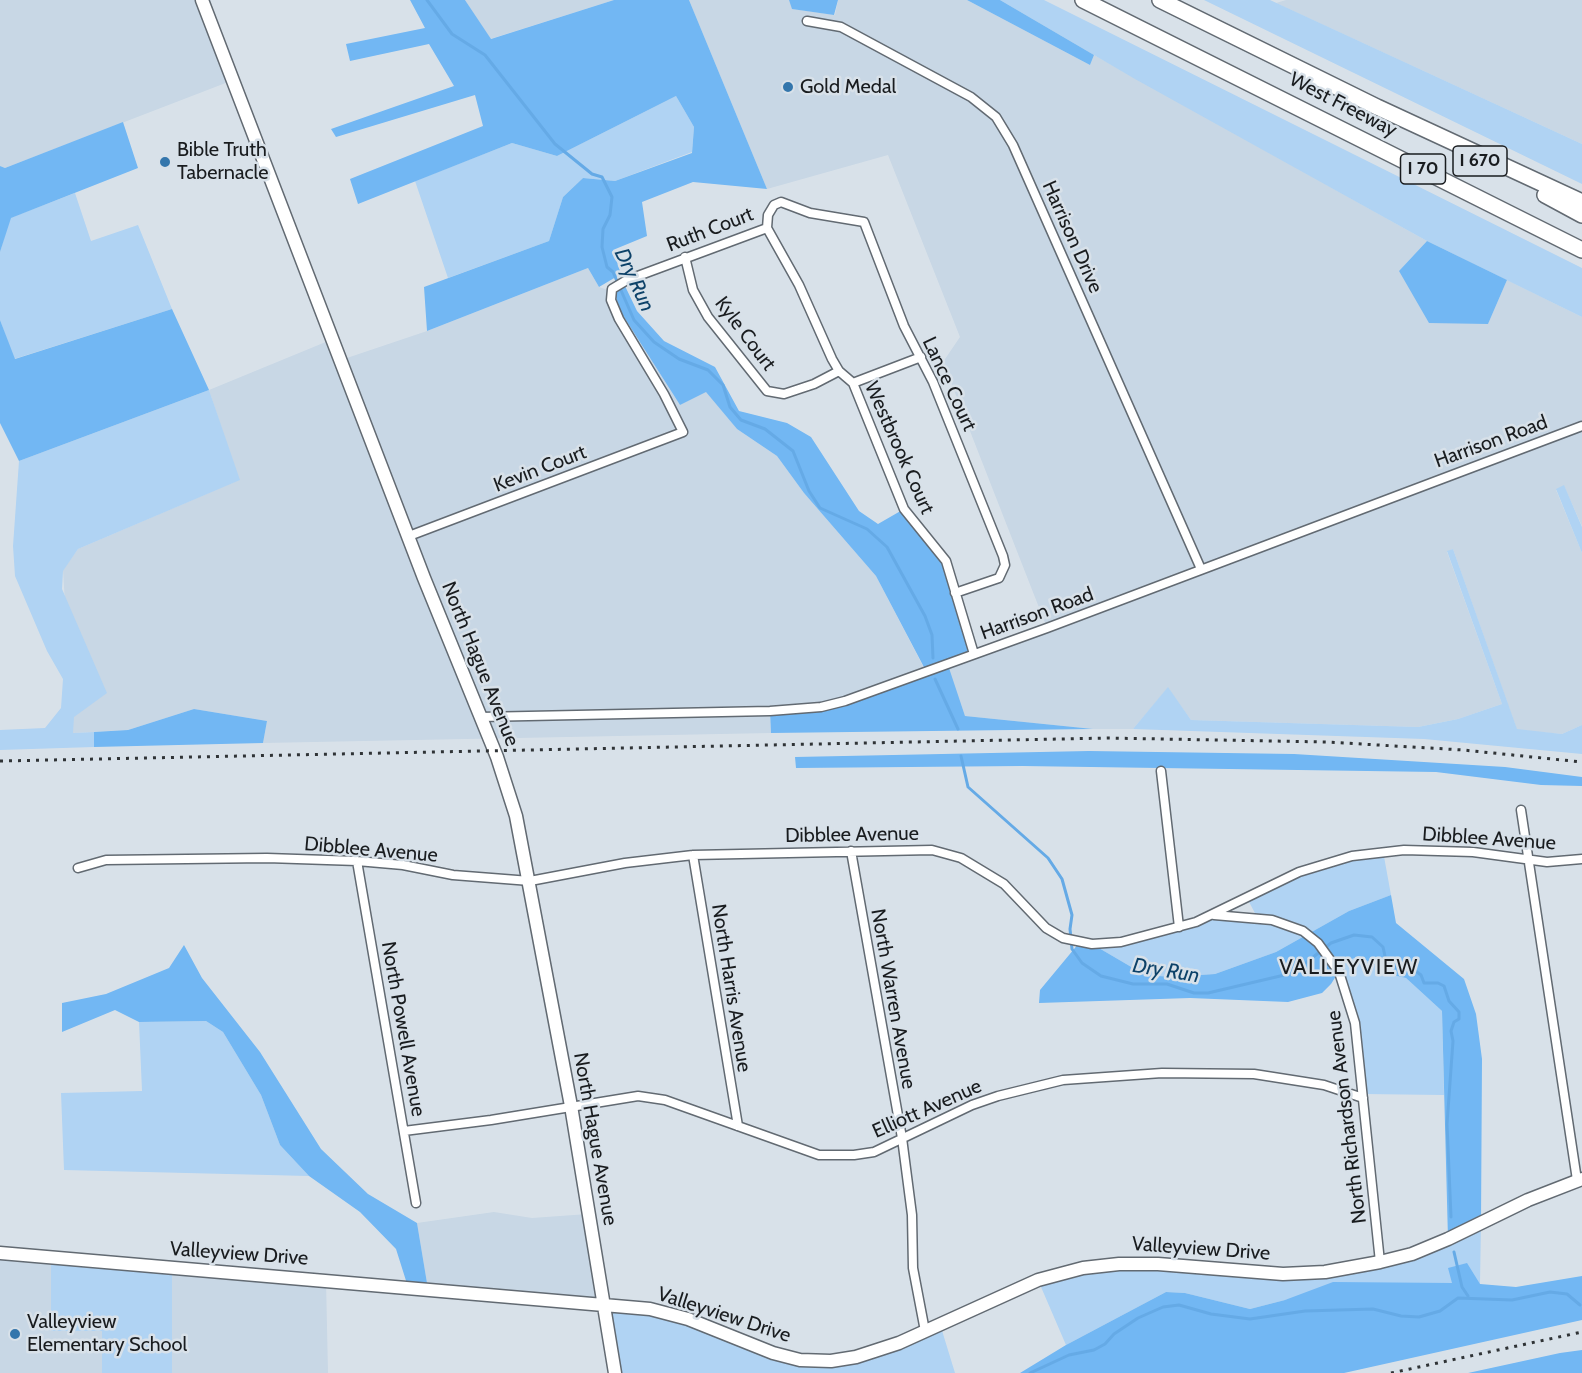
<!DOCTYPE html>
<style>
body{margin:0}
canvas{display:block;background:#d8e1e9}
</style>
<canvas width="1582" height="1373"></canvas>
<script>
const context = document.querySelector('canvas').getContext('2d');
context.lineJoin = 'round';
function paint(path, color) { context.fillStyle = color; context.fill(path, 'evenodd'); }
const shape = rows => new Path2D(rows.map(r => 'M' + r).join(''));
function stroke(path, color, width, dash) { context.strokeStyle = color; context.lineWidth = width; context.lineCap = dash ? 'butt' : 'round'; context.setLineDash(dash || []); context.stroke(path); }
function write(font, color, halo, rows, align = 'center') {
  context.font = font + ' Cabin,sans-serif'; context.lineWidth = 5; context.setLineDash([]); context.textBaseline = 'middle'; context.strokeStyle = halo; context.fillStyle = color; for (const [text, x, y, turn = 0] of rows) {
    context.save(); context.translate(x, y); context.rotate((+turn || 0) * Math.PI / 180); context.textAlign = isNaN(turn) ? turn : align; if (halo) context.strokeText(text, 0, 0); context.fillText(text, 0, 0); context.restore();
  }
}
const built = shape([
 [0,0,210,0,236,79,5,168,0,166],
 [465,0,614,0,490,39],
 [689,0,789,0,793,9,835,15,838,0,967,0,1090,65,1094,55,1427,241,1399,271,1488,324,1507,280,1582,317,1582,526,1564,486,1556,490,1582,553,1582,725,1562,734,1517,730,1453,549,1447,552,1502,704,1458,719,1418,727,1191,720,1168,688,1133,729,1093,729,965,716,947,665,1047,628,943,362,960,337,888,155,767,189],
 [1286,0,1582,0,1582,144,1276,3],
 [588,268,599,287,614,292,622,314,680,405,706,391,737,429,777,456,804,493,876,576,926,672,845,701,770,711,771,733,263,743,267,721,194,709,128,730,73,733,63,570,78,549,239,480,209,390,333,339,341,360,427,331],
 [494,1212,532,1218,588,1214,602,1303,428,1289,417,1223],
 [0,1253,51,1258,102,1331,102,1373,0,1373],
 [172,1268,326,1280,328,1373,172,1373]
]);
const green = shape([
 [1000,0,1044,0,1582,268,1582,317,1427,241,1135,79],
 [1204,0,1270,0,1582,144,1582,184],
 [676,96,694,127,692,152,615,181,583,178,563,197,549,241,448,278,415,181,512,143,557,156],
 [75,193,91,241,138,225,172,309,14,359,0,320,0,252,10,218],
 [209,390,240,480,78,549,63,571,62,589,107,693,74,717,73,733,94,732,94,747,0,750,0,730,45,728,61,708,63,679,47,651,15,576,13,546,19,461],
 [1564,485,1582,527,1582,553,1556,489],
 [1453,549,1517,729,1562,734,1582,725,1582,754,1424,739,1133,729,1168,687,1191,720,1418,727,1458,719,1502,704,1447,551],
 [1383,851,1391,895,1349,911,1276,952,1215,974,1172,977,1145,975,1092,944,1121,942,1214,915,1257,917,1247,898,1299,872],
 [1359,956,1392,975,1406,978,1442,1011,1444,1095,1363,1094,1355,1023,1339,972,1345,962],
 [206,1021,223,1032,261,1095,280,1145,309,1176,64,1170,61,1093,142,1091,139,1022],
 [1481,1223,1480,1284,1419,1284,1285,1300,1250,1309,1185,1293,1166,1292,1066,1345,1038,1280,1102,1265,1242,1273,1380,1262],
 [51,1258,172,1268,172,1373,102,1373,102,1331,51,1331],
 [602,1303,650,1309,756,1347,831,1361,940,1324,955,1373,615,1373]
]);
const forest = shape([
 [410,0,465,0,491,39,614,0,689,0,767,189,693,182,642,202,647,236,613,250,621,274,599,287,588,268,427,331,424,287,549,241,563,197,583,178,615,181,692,153,694,127,676,96,557,156,512,143,358,204,350,179,483,126,475,95,336,137,331,129,454,86,429,44,350,61,346,44,425,28],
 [789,0,838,0,834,15,792,9],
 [967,0,1000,0,1094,55,1090,65],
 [123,122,138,168,11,218,0,252,0,166,5,168],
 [1427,241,1507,280,1488,324,1429,323,1399,271],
 [625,286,637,311,664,341,715,367,739,411,787,423,811,437,859,511,878,524,904,509,941,554,974,654,948,665,965,716,1093,729,771,733,770,711,821,707,926,671,876,576,804,493,777,456,737,429,706,392,680,405,622,314,614,292],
 [172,309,209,390,19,461,0,423,0,320,15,359],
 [194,709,267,721,263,743,94,747,94,732,128,730],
 [1089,751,1294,754,1505,767,1582,777,1582,786,1541,785,1436,772,1022,766,796,768,795,757],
 [1391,895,1396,923,1464,979,1476,1014,1482,1059,1481,1223,1448,1239,1442,1011,1406,978,1392,975,1359,956,1345,962,1331,984,1322,993,1288,1002,1190,998,1039,1003,1040,990,1079,943,1092,944,1145,975,1172,977,1215,974,1276,952,1349,911],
 [184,945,202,978,260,1052,321,1149,368,1194,417,1223,428,1289,408,1287,396,1249,360,1212,309,1176,280,1145,261,1095,223,1032,206,1021,139,1022,115,1010,62,1032,62,1003,106,994,169,968],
 [1467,1263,1480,1284,1516,1287,1582,1276,1582,1320,1344,1373,1020,1373,1066,1345,1166,1292,1185,1293,1250,1309,1285,1300,1333,1282,1452,1283,1448,1268],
 [1582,1350,1582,1373,1468,1373,1560,1353]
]);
const stream = shape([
 [427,0,452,34,485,55,555,144,592,174,602,177,612,197,610,215,603,229,602,247,607,267,613,272,634,320,654,342,679,359,708,370,723,385,730,407,741,420,765,429,793,451,809,491,820,508,867,529,887,547,925,616,932,635,933,658],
 [935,679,958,729],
 [961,756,968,787,1048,858,1062,879,1072,915,1070,929,1072,949,1082,963,1101,976,1133,984,1167,984,1194,993,1208,993,1293,973,1331,943,1354,935,1372,937,1383,947,1386,961,1394,967,1413,969,1421,975,1424,983,1438,983,1444,986,1449,1001,1459,1012,1459,1019,1454,1022,1451,1031,1453,1041,1447,1124,1451,1217],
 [1454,1252,1462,1287,1468,1296],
 [1030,1373,1069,1355,1094,1350,1105,1344,1114,1334,1138,1318,1163,1307,1179,1305,1211,1314,1250,1319,1305,1311,1373,1309,1401,1316,1419,1317,1440,1311,1458,1298,1512,1300,1550,1292,1567,1294,1580,1305]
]);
const street = shape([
 [807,21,841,27,971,97,996,117,1013,145,1201,569],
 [767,228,768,215,774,205,781,202,810,213,864,222,904,326,933,382,1003,556,1005,565,999,578,955,593],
 [767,228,799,285,832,359,839,371,853,383,904,509,946,561,974,654],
 [685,257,693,290,708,317,767,391,784,394,814,384,839,371],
 [853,383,921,357],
 [409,536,683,432,664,394,619,319,611,300,612,289,627,280,767,228],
 [480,717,770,711,821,707,845,701,1047,628,1582,426],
 [1161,771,1179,927],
 [1521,810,1577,1180],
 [851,851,902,1138,912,1215,913,1268,925,1331],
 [693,855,738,1126],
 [357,861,416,1203],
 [78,868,106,860,267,858,357,861,403,865,453,875,530,881,625,863,693,855,932,850,961,858,1004,884,1046,928,1063,938,1092,944,1121,942,1196,922,1299,872,1352,856,1404,850,1473,852,1547,862,1582,859],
 [1214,915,1272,920,1303,931,1318,943,1339,972,1355,1023,1380,1262],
 [404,1131,491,1120,638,1096,665,1100,819,1155,854,1155,874,1152,972,1105,998,1096,1063,1080,1162,1073,1254,1074,1324,1085,1363,1098]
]);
const secondary = shape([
 [202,0,424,578,497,757,516,816,571,1106,615,1373],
 [0,1253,650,1309,688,1319,773,1353,800,1360,831,1361,856,1357,899,1343,1038,1280,1083,1268,1119,1264,1158,1264,1283,1274,1325,1272,1380,1262,1412,1254,1448,1239,1528,1200,1582,1179]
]);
const highway = shape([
 [1083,0,1582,250],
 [1160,0,1377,107,1582,202],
 [1545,195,1582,215]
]);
const rail = shape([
 [0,761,1107,738,1327,742,1463,750,1582,762],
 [1391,1373,1582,1332]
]);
const markers = [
 [788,87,6,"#3476ac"],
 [165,162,6,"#3476ac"],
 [15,1334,6,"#3476ac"]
];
const shields = [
 [1480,161,54],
 [1423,169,45]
];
const shieldNames = [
 ["I 670",1480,161],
 ["I 70",1423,169]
];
const poiNames = [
 ["Gold Medal",800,87],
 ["Bible Truth",177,150],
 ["Tabernacle",177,173],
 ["Valleyview",27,1322],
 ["Elementary School",27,1345]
];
const streetNames = [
 ["West Freeway",1343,105,27],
 ["Ruth Court",710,230,-21],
 ["Harrison Drive",1072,237,66],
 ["Kyle Court",745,334,53],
 ["Lance Court",949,384,65],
 ["Harrison Road",1491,442,-20],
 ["Westbrook Court",899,448,66],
 ["Kevin Court",540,469,-21],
 ["Harrison Road",1037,614,-20],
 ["North Hague Avenue",480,664,68],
 ["Dibblee Avenue",852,835,-1],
 ["Dibblee Avenue",1489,839,4],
 ["Dibblee Avenue",371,850,5],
 ["North Harris Avenue",731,988,81],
 ["North Warren Avenue",893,999,80],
 ["North Powell Avenue",403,1029,80],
 ["Elliott Avenue",927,1109,-24],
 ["North Richardson Avenue",1347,1117,-97],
 ["North Hague Avenue",595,1139,80],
 ["Valleyview Drive",1201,1249,4],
 ["Valleyview Drive",239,1254,4],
 ["Valleyview Drive",724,1315,18]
];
const waterNames = [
 ["Dry Run",634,280,65],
 ["Dry Run",1166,971,9]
];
const quarterNames = [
 ["VALLEYVIEW",1349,968]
];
paint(built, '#c8d7e5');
paint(green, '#b0d3f3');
paint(forest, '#72b7f3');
stroke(stream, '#65aae6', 3);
stroke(street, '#626a72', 11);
stroke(secondary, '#626a72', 15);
stroke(highway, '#626a72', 18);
stroke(street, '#fff', 8);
stroke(secondary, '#fff', 12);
stroke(highway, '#fff', 15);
stroke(rail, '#2f3336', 3, [3, 6]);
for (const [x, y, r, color] of markers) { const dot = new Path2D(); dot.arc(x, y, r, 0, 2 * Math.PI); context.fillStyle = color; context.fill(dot); stroke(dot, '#d8e1e9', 2); }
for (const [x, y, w] of shields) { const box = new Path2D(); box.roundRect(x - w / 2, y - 15, w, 30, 4.5); context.fillStyle = '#d8e1e9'; context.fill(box); stroke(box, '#191c1f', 1.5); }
write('bold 18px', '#191c1f', null, shieldNames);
write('20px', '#191c1f', '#d8e1e9', poiNames, 'left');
write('20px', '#191c1f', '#d8e1e9', streetNames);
write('italic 21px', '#0d4269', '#d8e1e9', waterNames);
context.letterSpacing = '1.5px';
write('22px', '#191c1f', '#d8e1e9', quarterNames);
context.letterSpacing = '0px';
</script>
